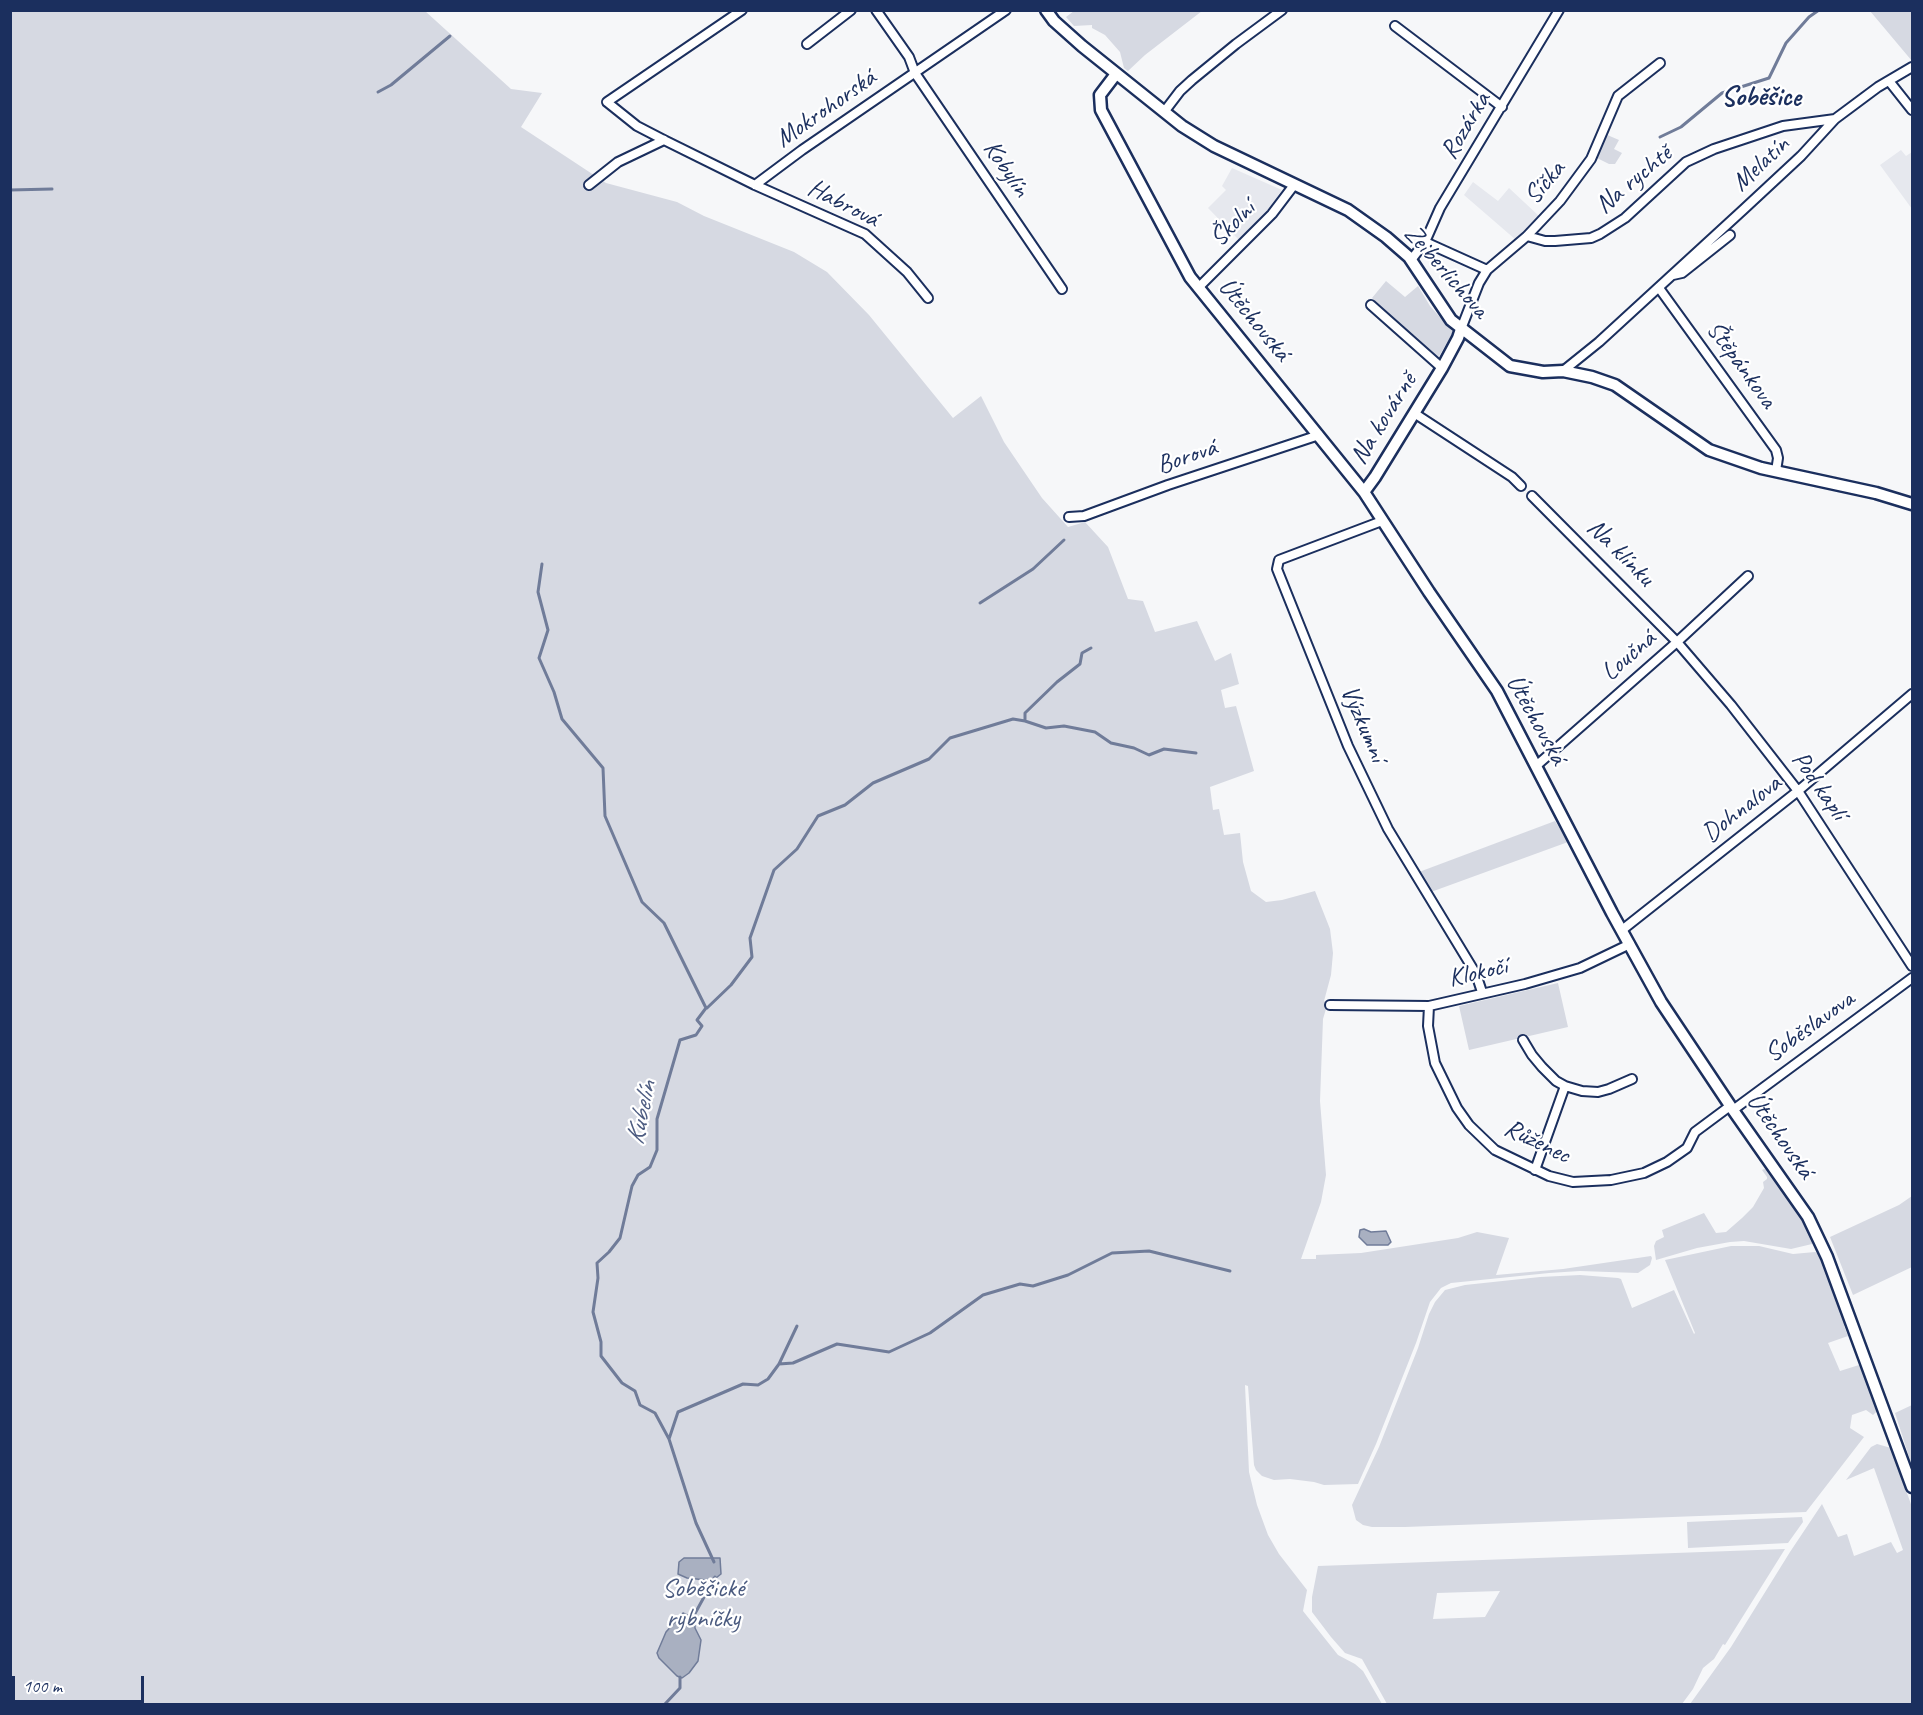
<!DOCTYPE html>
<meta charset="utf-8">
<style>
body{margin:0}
#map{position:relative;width:1923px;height:1715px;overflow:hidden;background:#f6f7f9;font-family:Caveat,sans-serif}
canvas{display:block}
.frame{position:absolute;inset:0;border:12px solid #1b2f5e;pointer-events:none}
.scale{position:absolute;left:12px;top:1676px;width:132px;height:27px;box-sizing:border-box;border:3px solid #1b2f5e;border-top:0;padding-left:8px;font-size:18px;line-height:21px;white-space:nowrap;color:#1b2f5e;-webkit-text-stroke:4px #fff;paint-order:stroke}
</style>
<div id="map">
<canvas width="1923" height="1715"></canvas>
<div class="frame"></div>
<div class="scale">100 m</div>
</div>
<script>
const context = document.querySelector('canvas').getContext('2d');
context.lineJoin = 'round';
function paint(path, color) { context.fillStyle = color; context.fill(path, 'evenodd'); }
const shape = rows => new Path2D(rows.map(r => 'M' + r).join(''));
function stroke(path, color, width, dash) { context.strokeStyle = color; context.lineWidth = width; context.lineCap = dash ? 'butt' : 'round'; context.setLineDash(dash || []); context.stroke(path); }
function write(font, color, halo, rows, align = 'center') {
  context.font = font + ' Caveat,sans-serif'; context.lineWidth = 4.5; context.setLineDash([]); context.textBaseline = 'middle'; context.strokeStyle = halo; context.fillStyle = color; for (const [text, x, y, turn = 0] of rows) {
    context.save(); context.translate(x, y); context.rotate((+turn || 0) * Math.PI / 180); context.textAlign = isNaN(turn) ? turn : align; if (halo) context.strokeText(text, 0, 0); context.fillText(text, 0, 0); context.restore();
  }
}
const built = shape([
 [1901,150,1906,156,1912,152,1912,209,1880,165],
 [1232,168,1282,190,1269,208,1239,240,1208,208,1226,190,1222,186],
 [1473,182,1498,201,1509,188,1539,216,1516,240,1464,195]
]);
const green = shape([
 [11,11,425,11,511,89,542,93,521,127,606,183,677,202,704,216,794,252,827,272,869,315,953,418,981,396,1004,442,1042,498,1068,527,1085,522,1108,547,1128,599,1143,601,1155,632,1197,621,1215,661,1231,653,1239,684,1221,690,1225,708,1236,706,1254,771,1210,787,1213,810,1219,809,1224,835,1240,833,1243,862,1251,891,1266,902,1282,900,1315,891,1330,929,1333,953,1331,975,1324,1001,1328,1002,1323,1019,1320,1101,1326,1175,1321,1202,1301,1259,1316,1259,1316,1255,1361,1253,1458,1238,1477,1232,1509,1238,1496,1275,1563,1269,1651,1256,1652,1258,1650,1265,1638,1273,1580,1271,1549,1273,1451,1283,1441,1288,1430,1302,1416,1343,1376,1444,1358,1484,1324,1485,1314,1482,1290,1479,1274,1480,1262,1476,1256,1470,1254,1465,1248,1386,1245,1385,1249,1472,1257,1505,1268,1535,1279,1554,1307,1590,1303,1611,1338,1655,1355,1664,1363,1671,1382,1704,11,1704],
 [1074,11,1074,10,1202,11,1145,55,1128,71,1124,68,1120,52,1105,35,1092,28,1092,25,1074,26,1066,17],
 [1870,11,1912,11,1912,61],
 [1605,134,1619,140,1614,149,1622,153,1615,164,1609,164,1595,157],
 [1386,281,1405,297,1418,286,1430,306,1453,332,1438,358,1372,298],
 [1555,821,1568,842,1431,892,1419,872],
 [1558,983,1568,1027,1469,1050,1459,1006],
 [1764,1169,1768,1170,1800,1214,1812,1237,1812,1244,1791,1249,1744,1241,1730,1242,1697,1248,1656,1260,1654,1246,1656,1241,1664,1237,1662,1230,1704,1213,1716,1233,1726,1232,1742,1218,1753,1207,1764,1188,1763,1182,1767,1179,1767,1177,1762,1170],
 [1912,1196,1912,1267,1853,1295,1830,1237,1899,1205],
 [1731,1246,1759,1246,1793,1254,1815,1252,1821,1255,1847,1325,1844,1326,1848,1336,1828,1343,1840,1371,1859,1365,1878,1410,1873,1415,1866,1410,1852,1415,1850,1428,1864,1437,1806,1512,1405,1527,1372,1527,1363,1525,1356,1520,1352,1505,1379,1447,1418,1348,1429,1314,1435,1302,1445,1290,1465,1285,1540,1277,1580,1275,1618,1278,1621,1279,1632,1308,1674,1290,1694,1334,1695,1333,1665,1260],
 [1912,1405,1912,1466,1895,1413],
 [1877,1444,1891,1448,1912,1507,1912,1704,1690,1704,1731,1647,1790,1552,1822,1504,1838,1537,1847,1534,1854,1556,1891,1542,1897,1553,1903,1550,1874,1468,1846,1480,1871,1447],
 [1802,1517,1803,1522,1788,1543,1688,1548,1687,1522],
 [1785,1549,1725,1645,1723,1644,1714,1659,1703,1668,1693,1689,1682,1704,1387,1704,1362,1659,1345,1653,1331,1637,1312,1612,1312,1597,1318,1566],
 [1500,1591,1485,1617,1433,1619,1437,1593]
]);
const water = shape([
 [1364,1229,1371,1232,1386,1231,1391,1242,1388,1245,1367,1245,1359,1237,1360,1230,1364,1229],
 [684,1558,720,1558,721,1574,716,1578,706,1580,687,1578,678,1574,679,1562,684,1558],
 [683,1613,695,1619,695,1628,701,1640,698,1661,689,1673,682,1678,677,1676,659,1658,657,1653,666,1632,683,1613]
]);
const stream = shape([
 [378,92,391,85,450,36],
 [1660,137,1681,127,1722,93,1769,78,1786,43,1809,17,1819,10],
 [10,190,52,189],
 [542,564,538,592,548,630,539,658,554,692,562,719,603,768,605,816,642,902,664,923,706,1008,697,1020,702,1026,696,1035,680,1040,657,1119,657,1150,650,1167,638,1175,632,1186,620,1238,609,1252,597,1263,598,1278,593,1312,601,1342,601,1356,622,1383,635,1391,640,1405,655,1413,669,1439,696,1523,714,1562],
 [980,603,1033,569,1064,540],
 [1025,721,1025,713,1057,682,1080,664,1082,653,1091,648],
 [707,1008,731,985,752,957,750,938,774,870,797,849,818,816,845,805,873,783,929,759,950,738,1013,719,1025,721,1046,728,1064,726,1095,732,1111,743,1134,748,1149,755,1164,749,1196,753],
 [779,1364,797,1326],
 [669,1439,678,1412,743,1384,758,1385,768,1379,779,1364,793,1363,837,1344,889,1352,930,1333,983,1295,1020,1284,1033,1286,1068,1275,1112,1253,1149,1251,1230,1271],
 [692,1619,715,1577],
 [665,1704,680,1688,680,1677]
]);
const street = shape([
 [742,10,607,102,637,126,664,140,755,185,865,234,907,272,928,298],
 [876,10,909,57,915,73,1062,289],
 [1395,26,1502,107],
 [807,44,851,10],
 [1889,81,1912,110],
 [1164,112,1180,91,1192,80,1236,44,1282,10],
 [589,185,618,162,664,140],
 [755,185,802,150,1006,10],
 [1527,236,1545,241,1555,241,1591,238,1600,234,1625,218,1686,162,1714,149,1783,126,1835,119],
 [1425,242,1487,270],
 [1411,260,1425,242,1440,208,1559,10],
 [1673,275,1682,273,1730,235],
 [1198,288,1272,214,1294,185],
 [1659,288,1776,450,1778,458,1776,471],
 [1371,305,1442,368],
 [1461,329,1479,283,1487,270,1527,236,1560,201,1591,159,1618,96,1660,63],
 [1563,371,1599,342,1744,209,1801,156,1835,119,1878,87,1912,67],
 [1414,413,1512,477,1521,486],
 [1532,496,1677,642,1731,705,1798,791,1912,966],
 [1069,517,1084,516,1168,485,1319,435],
 [1382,521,1279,560,1277,569,1348,746,1388,829,1476,974,1482,992],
 [1536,766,1677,642,1748,576],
 [1622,930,1798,791,1912,694],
 [1330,1005,1429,1006,1525,984,1580,968,1630,944],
 [1429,1006,1428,1026,1435,1063,1457,1108,1469,1125,1495,1150,1549,1176,1573,1182,1611,1180,1644,1173,1667,1162,1687,1148,1695,1132,1730,1106],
 [1523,1040,1532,1055,1542,1067,1556,1081,1565,1086,1582,1091,1598,1092,1609,1089,1632,1079],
 [1733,1110,1912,978],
 [1535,1170,1565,1086]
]);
const secondary = shape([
 [1046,10,1054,21,1082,46,1182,126,1214,146,1348,210,1386,237,1409,257,1451,320,1510,366,1543,372,1563,371,1592,377,1615,385,1709,450,1761,468,1876,493,1912,504],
 [1116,74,1100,95,1101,110,1190,277,1364,492,1429,592,1497,691,1612,913,1661,1002,1733,1110,1808,1217,1827,1257,1912,1487],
 [1364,492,1375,477,1442,368,1458,338,1461,329]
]);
const streetNames = [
 ["Mokrohorská",826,109,-35],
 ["Rozárka",1466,126,-59],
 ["Melatín",1761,164,-43],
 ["Kobylín",1006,169,56],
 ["Na rychtě",1634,180,-40],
 ["Síčka",1545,183,-50],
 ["Habrová",843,204,27],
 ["Školní",1233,224,-46],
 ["Zeiberlichova",1446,272,49],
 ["Útěchovská",1254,320,51],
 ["Štěpánkova",1741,365,54],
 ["Na kovárně",1384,419,-58],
 ["Borová",1187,457,-19],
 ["Na klínku",1620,553,45],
 ["Loučná",1629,656,-41],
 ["Útěchovská",1536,720,61],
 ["Výzkumní",1363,724,67],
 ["Pod kaplí",1819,786,55],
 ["Dohnalova",1742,809,-38],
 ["Klokočí",1478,973,-13],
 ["Soběslavova",1810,1027,-36],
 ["Útěchovská",1780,1136,55],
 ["Růženec",1537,1142,26]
];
const parkNames = [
 ["Soběšické",703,1589],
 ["rybníčky",703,1619]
];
const waterNames = [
 ["Kubelín",642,1113,-78]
];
const quarterNames = [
 ["Soběšice",1761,98]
];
paint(built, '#e6e8ee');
paint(green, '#d6d9e2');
paint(water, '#a9b0c1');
stroke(water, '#707c99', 1.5);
stroke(stream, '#707c99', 3);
stroke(street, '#1b2f5e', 12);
stroke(secondary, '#1b2f5e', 15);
stroke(street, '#fff', 8);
stroke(secondary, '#fff', 10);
write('26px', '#1b2f5e', '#fff', streetNames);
write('26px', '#4a5a7f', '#fff', parkNames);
write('italic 27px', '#4d5c81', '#fff', waterNames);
write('bold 28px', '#1b2f5e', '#fff', quarterNames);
</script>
